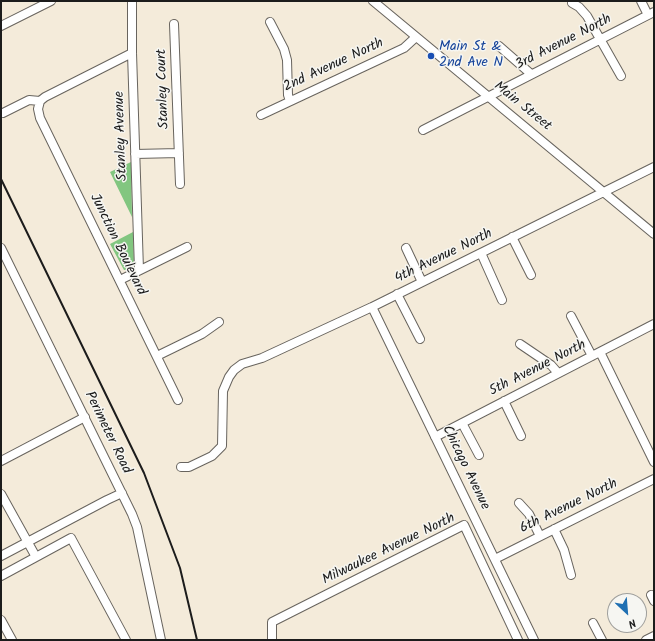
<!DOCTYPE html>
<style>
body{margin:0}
#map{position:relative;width:655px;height:641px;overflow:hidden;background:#f4ebda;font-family:Kalam,sans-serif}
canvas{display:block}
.frame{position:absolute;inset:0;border:2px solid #1c1c1c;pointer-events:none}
.north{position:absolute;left:607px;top:593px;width:40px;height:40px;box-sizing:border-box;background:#f6f6f2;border:1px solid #9f9f9c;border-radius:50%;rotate:154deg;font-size:11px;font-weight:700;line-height:16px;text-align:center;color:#1c1c1c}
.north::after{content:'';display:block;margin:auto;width:14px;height:18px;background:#1f6fb2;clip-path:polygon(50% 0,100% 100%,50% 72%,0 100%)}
</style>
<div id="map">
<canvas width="655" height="641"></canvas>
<div class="frame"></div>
<div class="north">N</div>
</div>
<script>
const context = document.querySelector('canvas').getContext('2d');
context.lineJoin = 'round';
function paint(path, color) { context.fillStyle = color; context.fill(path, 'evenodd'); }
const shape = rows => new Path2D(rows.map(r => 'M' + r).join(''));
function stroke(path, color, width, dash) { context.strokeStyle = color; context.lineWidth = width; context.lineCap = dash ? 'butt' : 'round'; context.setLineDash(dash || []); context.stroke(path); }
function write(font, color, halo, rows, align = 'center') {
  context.font = font + ' Kalam,sans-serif'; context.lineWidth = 3; context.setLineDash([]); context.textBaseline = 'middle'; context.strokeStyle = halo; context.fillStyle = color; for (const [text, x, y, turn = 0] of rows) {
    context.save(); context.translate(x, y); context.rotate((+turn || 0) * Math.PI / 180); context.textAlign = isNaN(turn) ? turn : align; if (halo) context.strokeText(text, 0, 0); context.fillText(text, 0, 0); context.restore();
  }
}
const green = shape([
 [131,162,132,217,110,172],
 [133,232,134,264,132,267,127,270,124,270,110,244]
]);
const minor = shape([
 [132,1,132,53,139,270],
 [373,1,654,234],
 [641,1,648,15],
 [572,3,579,7,587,16,621,76],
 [270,22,284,49,287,60,288,95,290,101],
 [174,24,180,184],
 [1,26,51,1],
 [499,46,531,74],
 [40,101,38,109,40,118,178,400],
 [3,113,29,100,40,101,45,97,132,53],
 [261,115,404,48,416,37],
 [423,130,654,12],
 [135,154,179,153],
 [512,237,531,275],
 [1,248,132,514,137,527,161,640],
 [406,248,422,282],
 [481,253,502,300],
 [120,280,187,247],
 [397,294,420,339],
 [372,307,534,640],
 [571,316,592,356],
 [520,344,551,365,558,373],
 [600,352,654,462],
 [157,356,202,334,219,322],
 [504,401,521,436],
 [462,423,479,455],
 [435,437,654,324],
 [1,461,85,417],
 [181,467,189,467,212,456,222,446,223,391,229,377,234,370,242,364,262,358,372,307,654,167],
 [1,494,36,557],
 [519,503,529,514,540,536],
 [554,529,564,550,571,575],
 [1,556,107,500,122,493],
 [495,559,654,479],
 [1,576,71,538,126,640],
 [651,595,654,601],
 [1,620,12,640],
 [593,623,602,640],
 [272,640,272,622,464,525,518,640],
 [646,640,654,636]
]);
const rail = shape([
 [1,179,144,473,180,568,197,640]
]);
const markers = [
 [431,56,4,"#1a4fb4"]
];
const streetNames = [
 ["3rd Avenue North",564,43,-27],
 ["2nd Avenue North",334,66,-25],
 ["Stanley Court",164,89,-92],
 ["Main Street",522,107,39],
 ["Stanley Avenue",122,136,-92],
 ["Junction Boulevard",117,245,64],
 ["4th Avenue North",444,257,-26],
 ["5th Avenue North",538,369,-27],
 ["Perimeter Road",107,433,64],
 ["Chicago Avenue",465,468,64],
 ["6th Avenue North",569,507,-26],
 ["Milwaukee Avenue North",389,550,-26]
];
const transitNames = [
 ["Main St &",439,48],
 ["2nd Ave N",439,64]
];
paint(green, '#82c680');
stroke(minor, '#68645e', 10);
stroke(minor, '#fff', 8);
stroke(rail, '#1c1c1c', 2);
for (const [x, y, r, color] of markers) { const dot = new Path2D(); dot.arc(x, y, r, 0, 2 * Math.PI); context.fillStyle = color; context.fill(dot); stroke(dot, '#f6f6f2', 1.5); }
write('14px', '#1c1c1c', '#f6f6f2', streetNames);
write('14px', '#164399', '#f6f6f2', transitNames, 'left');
</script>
